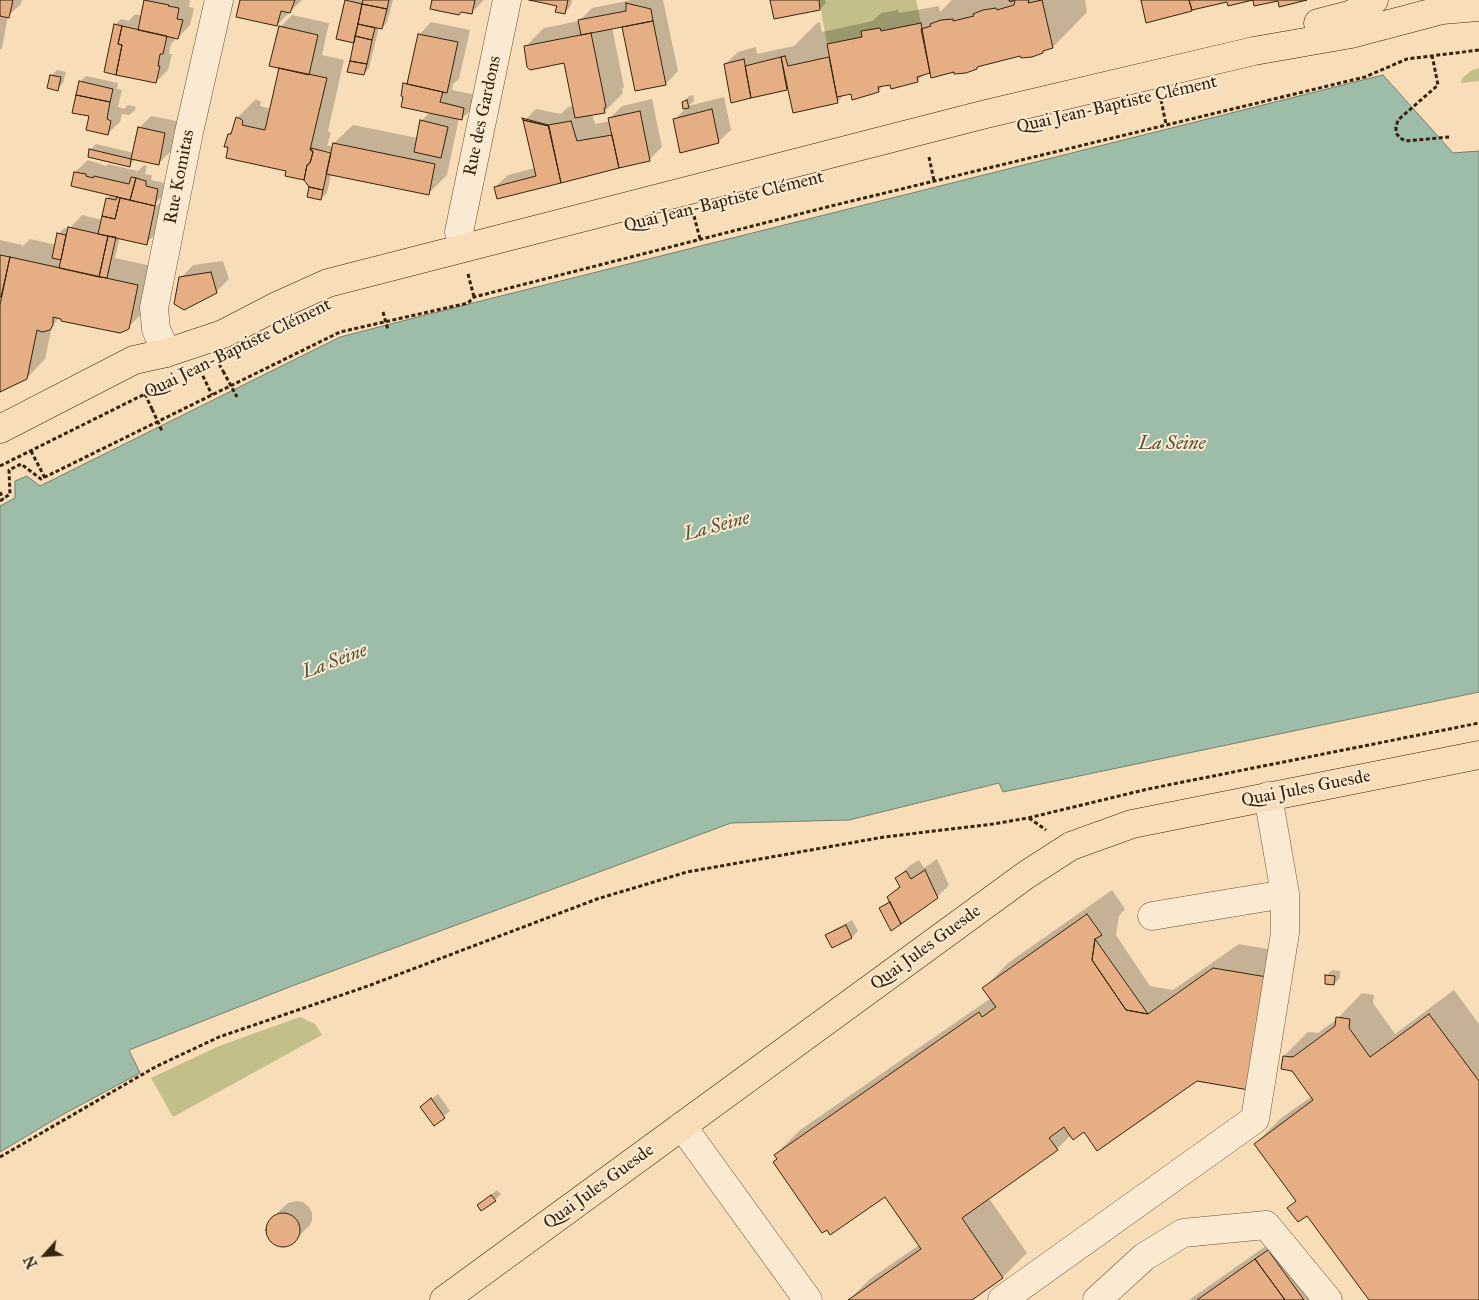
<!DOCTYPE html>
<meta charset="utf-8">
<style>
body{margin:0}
#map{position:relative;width:1479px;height:1300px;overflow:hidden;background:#f7deb9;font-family:"IM FELL Great Primer",serif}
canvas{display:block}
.north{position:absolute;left:20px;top:1230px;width:50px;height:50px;-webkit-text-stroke:4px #faead2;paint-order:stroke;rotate:244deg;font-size:14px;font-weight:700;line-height:20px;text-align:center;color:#37230b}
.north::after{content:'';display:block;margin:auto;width:18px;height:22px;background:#37230b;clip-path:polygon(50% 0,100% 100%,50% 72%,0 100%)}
</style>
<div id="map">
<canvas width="1479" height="1300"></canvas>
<div class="north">N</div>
</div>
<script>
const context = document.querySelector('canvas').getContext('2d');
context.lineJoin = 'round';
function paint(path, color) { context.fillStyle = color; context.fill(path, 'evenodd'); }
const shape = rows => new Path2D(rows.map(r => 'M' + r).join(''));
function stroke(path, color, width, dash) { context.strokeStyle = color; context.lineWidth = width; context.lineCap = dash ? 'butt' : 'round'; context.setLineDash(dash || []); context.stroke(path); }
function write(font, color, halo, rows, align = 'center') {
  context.font = font + ' "IM FELL Great Primer",serif'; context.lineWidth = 4; context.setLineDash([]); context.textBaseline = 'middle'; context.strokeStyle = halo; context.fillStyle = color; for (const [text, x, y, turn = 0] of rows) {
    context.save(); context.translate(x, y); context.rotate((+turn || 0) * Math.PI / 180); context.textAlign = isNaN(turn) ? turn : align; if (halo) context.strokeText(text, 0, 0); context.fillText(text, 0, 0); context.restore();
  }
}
const green = shape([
 [819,0,916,0,921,23,881,31,880,28,862,31,862,37,827,44],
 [1479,68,1479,81,1461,83,1462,78,1466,75,1472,70],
 [300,1017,315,1024,322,1035,173,1117,151,1078,219,1046]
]);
const water = shape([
 [1383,75,1453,153,1479,151,1479,692,1003,792,999,783,849,820,731,823,292,986,129,1050,140,1073,62,1115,0,1152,0,506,15,498,15,481,27,476,40,486,340,337,461,306,1383,75]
]);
const shadow = shape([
 [0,0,22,0,21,4,8,16,2,48,0,50],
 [146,0,190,0,189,7,194,8,190,25,178,38,175,37,175,40,171,44,169,54,172,54,168,70,156,82,115,25,121,19,129,21,135,14,142,16],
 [241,0,302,0,277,25],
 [346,0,393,0,387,22,382,28,379,27,369,68,364,74,355,42,337,38],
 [433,0,484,0,471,13],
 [535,0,572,0,570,7,564,13,559,5],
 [631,0,663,0,678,71,666,84,623,25,612,27,624,87,622,89,623,93,604,112,592,114,595,124,610,121,610,118,622,106,652,99,662,147,649,160,495,187,508,175,535,168,524,121,536,109,561,114,568,107,574,106,565,61,525,47,544,28,579,21,592,8],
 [771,0,825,0,826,3,820,9],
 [952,0,1085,0,1087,12,1053,47,1046,49,1043,52,1021,55,980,64,976,68,931,72,925,74,917,81,885,84,878,91,852,92,845,94,837,102,788,87,787,88,732,101,725,64,738,52,756,47,757,54,794,46,817,23,820,22,822,32,873,21,881,13,898,10,899,13,939,6,940,12],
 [292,15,329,23,322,55,344,60,328,131,331,133,328,143,327,145,333,147,334,143,353,125,418,138,421,121,430,112,405,84,409,80,419,35,431,22,470,30,459,79,453,84,452,90,476,95,474,107,461,119,459,118,447,175,428,194,331,174,327,193,321,199,304,179,229,134,234,129,237,118,256,99,261,102,260,106,271,109,280,67,280,27],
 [324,150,337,154,324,153],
 [57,70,66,72,63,83,57,89,51,76],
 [86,76,118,83,117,89,122,90,118,107,124,109,128,105,136,107,135,110,129,115,122,114,120,122,107,134,90,115,80,82],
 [693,95,694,101,688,106,724,97,731,130,718,142,675,119,685,109,683,102,689,96],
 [151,116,177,121,171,151,158,164,136,159,129,165,90,150,96,144,134,153,139,128],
 [88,160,106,166,108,164,138,171,144,165,147,166,145,174,152,175,151,180,164,183,162,193,165,194,149,209,151,211,166,197,159,231,146,243,120,237,115,258,156,267,147,309,128,327,60,317,52,326,45,359,27,378,0,391,0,240,22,245,22,247,30,239,56,245,59,234,64,228,69,229,82,215,102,220,107,199,111,194,75,172],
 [223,261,229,279,216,292,181,278,193,265],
 [937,859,949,885,937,897,881,908,890,900,889,897,901,885,897,878,909,866,919,860,924,868],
 [1112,890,1125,909,1119,916,1116,935,1150,986,1173,990,1239,944,1291,953,1196,1080,1071,1135,1057,1149,988,1197,1027,1253,1003,1277,970,1300,849,1300,870,1279,919,1245,885,1195,778,1158,775,1155,800,1130,991,998,984,988,1008,963],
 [852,920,858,931,852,937,833,947,827,936,833,930],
 [1332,970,1340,971,1340,978,1334,984,1326,976],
 [1454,990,1479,1024,1479,1300,1371,1300,1307,1214,1289,1208,1297,1200,1255,1144,1280,1119,1312,1096,1284,1056,1308,1032,1318,1033,1337,1019,1362,993,1374,995,1373,1003,1395,1034],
 [438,1094,450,1111,434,1124,421,1107],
 [497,1190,501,1194,495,1200,478,1205],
 [297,1201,303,1202,309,1207,312,1213,312,1220,310,1225,292,1243,287,1246,278,1245,272,1241,267,1232,271,1219,288,1203],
 [1280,1236,1326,1300,1189,1300]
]);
const building = shape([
 [0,0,13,0,9,18,0,16,0,0],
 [144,0,169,5,168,6,179,8,177,19,183,20,178,39,138,30,144,0],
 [240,0,295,0,290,13,281,11,277,26,236,17,240,0],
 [345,0,362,4,354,43,336,39,345,0],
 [363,0,389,0,387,9,362,4,363,0],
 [432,0,475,0,472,14,461,12,459,15,430,9,432,0],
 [529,0,568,0,565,14,555,12,557,6,529,0],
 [770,0,819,0,820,10,774,19,770,0],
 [1009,0,1029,0,1028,3,1042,0,1053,48,1043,51,1043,53,1032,57,1021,58,1020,56,977,67,977,69,966,73,954,74,954,72,931,78,921,29,931,26,930,24,941,20,953,19,953,21,974,16,973,14,983,10,996,8,997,10,1014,5,1015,0,1010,2,1009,0],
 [1141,0,1189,0,1192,11,1146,23,1141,0],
 [1189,0,1307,0,1279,7,1278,1,1254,6,1253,0,1228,6,1227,2,1192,10,1189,0],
 [626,3,651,9,653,21,581,35,578,20,626,11,626,3],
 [362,4,387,9,382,29,358,24,362,4],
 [653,21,666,85,635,91,622,27,653,21],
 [921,23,930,73,917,77,918,82,891,89,890,85,878,87,879,92,852,100,851,94,837,97,827,44,862,37,861,31,880,28,881,31,921,23],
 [114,24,122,26,118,44,122,45,116,75,104,72,114,24],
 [358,24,375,28,372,40,355,36,358,24],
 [122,26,167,36,163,54,160,54,158,66,160,66,156,83,116,75,122,45,118,44,122,26],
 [279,26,318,35,309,75,269,66,279,26],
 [591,33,606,107,604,108,605,113,575,118,564,63,530,70,527,67,524,46,591,33],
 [418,34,458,42,447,93,407,84,418,34],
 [355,36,372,40,367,64,350,61,355,36],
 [785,56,788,66,829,57,838,103,793,113,781,57,785,56],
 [781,57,787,90,751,98,745,66,781,57],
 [744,59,751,98,731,103,724,64,744,59],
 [350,61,367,64,364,75,347,72,350,61],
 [279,68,327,78,310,150,313,152,310,163,307,165,304,180,285,176,286,171,226,158,228,147,224,147,228,134,231,134,236,117,241,119,243,121,242,125,265,130,279,68],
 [50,75,61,77,58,91,47,88,50,75],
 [79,81,113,89,110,102,76,95,79,81],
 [403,83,443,92,440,102,464,108,462,120,401,107,403,97,401,96,403,83],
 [76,95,110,102,107,119,111,121,108,135,86,130,89,116,72,113,76,95],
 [687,100,689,108,683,109,682,102,687,100],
 [712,109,719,143,680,153,673,119,712,109],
 [640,111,650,161,619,168,608,118,640,111],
 [522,118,548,125,549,126,523,120,522,118],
 [420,120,448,127,441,158,414,152,420,120],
 [523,120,549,126,561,183,497,199,494,187,536,176,523,120],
 [571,121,577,141,612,135,619,168,561,183,548,125,571,121],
 [138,127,165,133,159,165,131,159,138,127],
 [333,143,435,164,429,195,326,174,333,143],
 [311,148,331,153,323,190,309,187,304,180,307,165,310,163,313,152,311,148],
 [89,149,131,159,130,167,88,157,89,149],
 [74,172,86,174,86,176,93,178,94,176,129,184,131,177,136,178,130,200,71,186,74,172],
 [136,178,146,181,146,186,158,189,155,206,130,200,136,178],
 [309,187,323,190,321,200,307,197,309,187],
 [117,197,120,198,115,219,102,216,106,198,116,200,117,197],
 [120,198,155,206,147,245,98,234,102,216,115,219,120,198],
 [68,227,108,236,99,277,59,268,68,227],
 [57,233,66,235,61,260,52,258,57,233],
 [108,236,116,237,107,278,99,277,108,236],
 [0,255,10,257,1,297,0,297,0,255],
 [10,257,138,285,129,329,120,333,61,321,61,319,53,317,53,325,50,330,42,332,37,330,27,379,0,392,0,305,10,257],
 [211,272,217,293,184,310,174,304,179,277,211,272],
 [925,870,938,898,901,924,887,897,900,887,895,878,906,871,911,879,925,870],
 [890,902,901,924,891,931,879,908,890,902],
 [1087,914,1102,935,1095,939,1092,960,1126,1010,1148,1014,1213,968,1267,977,1249,1090,1197,1081,1097,1151,1084,1132,1073,1140,1064,1127,1049,1138,1058,1150,962,1218,1003,1278,972,1300,848,1300,921,1249,885,1197,830,1235,827,1230,822,1233,773,1162,777,1159,774,1155,979,1012,982,1017,996,1007,982,988,1087,914],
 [846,925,852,938,832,948,825,935,846,925],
 [1095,939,1148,1014,1126,1010,1092,960,1095,939],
 [1325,975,1335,976,1334,985,1325,984,1325,975],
 [1429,1014,1479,1081,1479,1300,1369,1300,1307,1216,1298,1222,1287,1208,1296,1201,1254,1144,1313,1100,1292,1071,1281,1069,1283,1056,1293,1057,1335,1026,1336,1017,1350,1019,1349,1028,1370,1057,1429,1014],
 [431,1098,445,1118,434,1126,420,1107,431,1098],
 [491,1195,496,1201,481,1211,477,1205,491,1195],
 '266 1230a17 17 0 1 1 34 0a17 17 0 1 1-34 0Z',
 [1268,1250,1304,1300,1285,1300,1255,1259,1268,1250],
 [1255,1259,1285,1300,1197,1300,1255,1259]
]);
const path = shape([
 [1432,55,1438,85,1398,120,1396,127,1396,133,1400,138,1406,141,1449,137],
 [1161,100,1166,124],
 [929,157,934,181],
 [694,216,700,239],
 [468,274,474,297],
 [219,364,223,371],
 [200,370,212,395],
 [145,394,152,409],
 [31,451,45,478],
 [0,466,167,383],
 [0,492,3,499],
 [0,501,10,494,9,470,21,464,41,479,340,332,468,303,474,297,831,206,1365,77,1407,59,1479,50],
 [1029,818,1046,830],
 [0,1157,157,1066,219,1037,368,986,597,899,687,872,884,837,993,824,1028,818,1148,789,1479,723]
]);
const minor = shape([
 [459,232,507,0],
 [166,353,156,329,154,308,189,132,219,0],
 [1152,916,1285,894],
 [682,1126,808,1300],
 [1002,1300,1255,1119,1285,933,1285,894,1268,796],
 [1097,1300,1144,1257,1183,1233,1266,1225,1328,1300]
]);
const major = shape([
 [1318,23,1349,15,1363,9,1374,0],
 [0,429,134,360,166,353,223,334,279,305,328,283,986,114,1254,51,1351,34,1442,10,1479,7],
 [444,1300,1026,875,1071,846,1132,824,1479,755]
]);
const pathBridge = shape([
 [383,312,388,330],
 [223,371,237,397],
 [152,409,162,431]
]);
const streetNames = [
 ["Quai Jean-Baptiste Clément",1117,105,-13],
 ["Rue des Gardons",483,116,-78],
 ["Rue Komitas",180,177,-79],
 ["Quai Jean-Baptiste Clément",724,202,-14],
 ["Quai Jean-Baptiste Clément",238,349,-26],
 ["Quai Jules Guesde",1306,789,-11],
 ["Quai Jules Guesde",926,948,-36],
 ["Quai Jules Guesde",599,1187,-36]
];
const waterNames = [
 ["La Seine",1172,444],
 ["La Seine",717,527,-15],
 ["La Seine",335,662,-20]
];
paint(green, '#c4bf8a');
paint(water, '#9ebda9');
stroke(water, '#757f6a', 1);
paint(shadow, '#0003');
paint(building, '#e5ae85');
stroke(building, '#37230b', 1);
stroke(minor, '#675236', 29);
stroke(major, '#37230b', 29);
stroke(path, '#37230b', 3, [4, 2.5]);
stroke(minor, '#faead2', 28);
stroke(major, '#f7deb9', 28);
stroke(pathBridge, '#37230b', 3, [4, 2.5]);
write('18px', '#37230b', '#faead2', streetNames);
write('italic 19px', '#56513a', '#faead2', waterNames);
</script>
